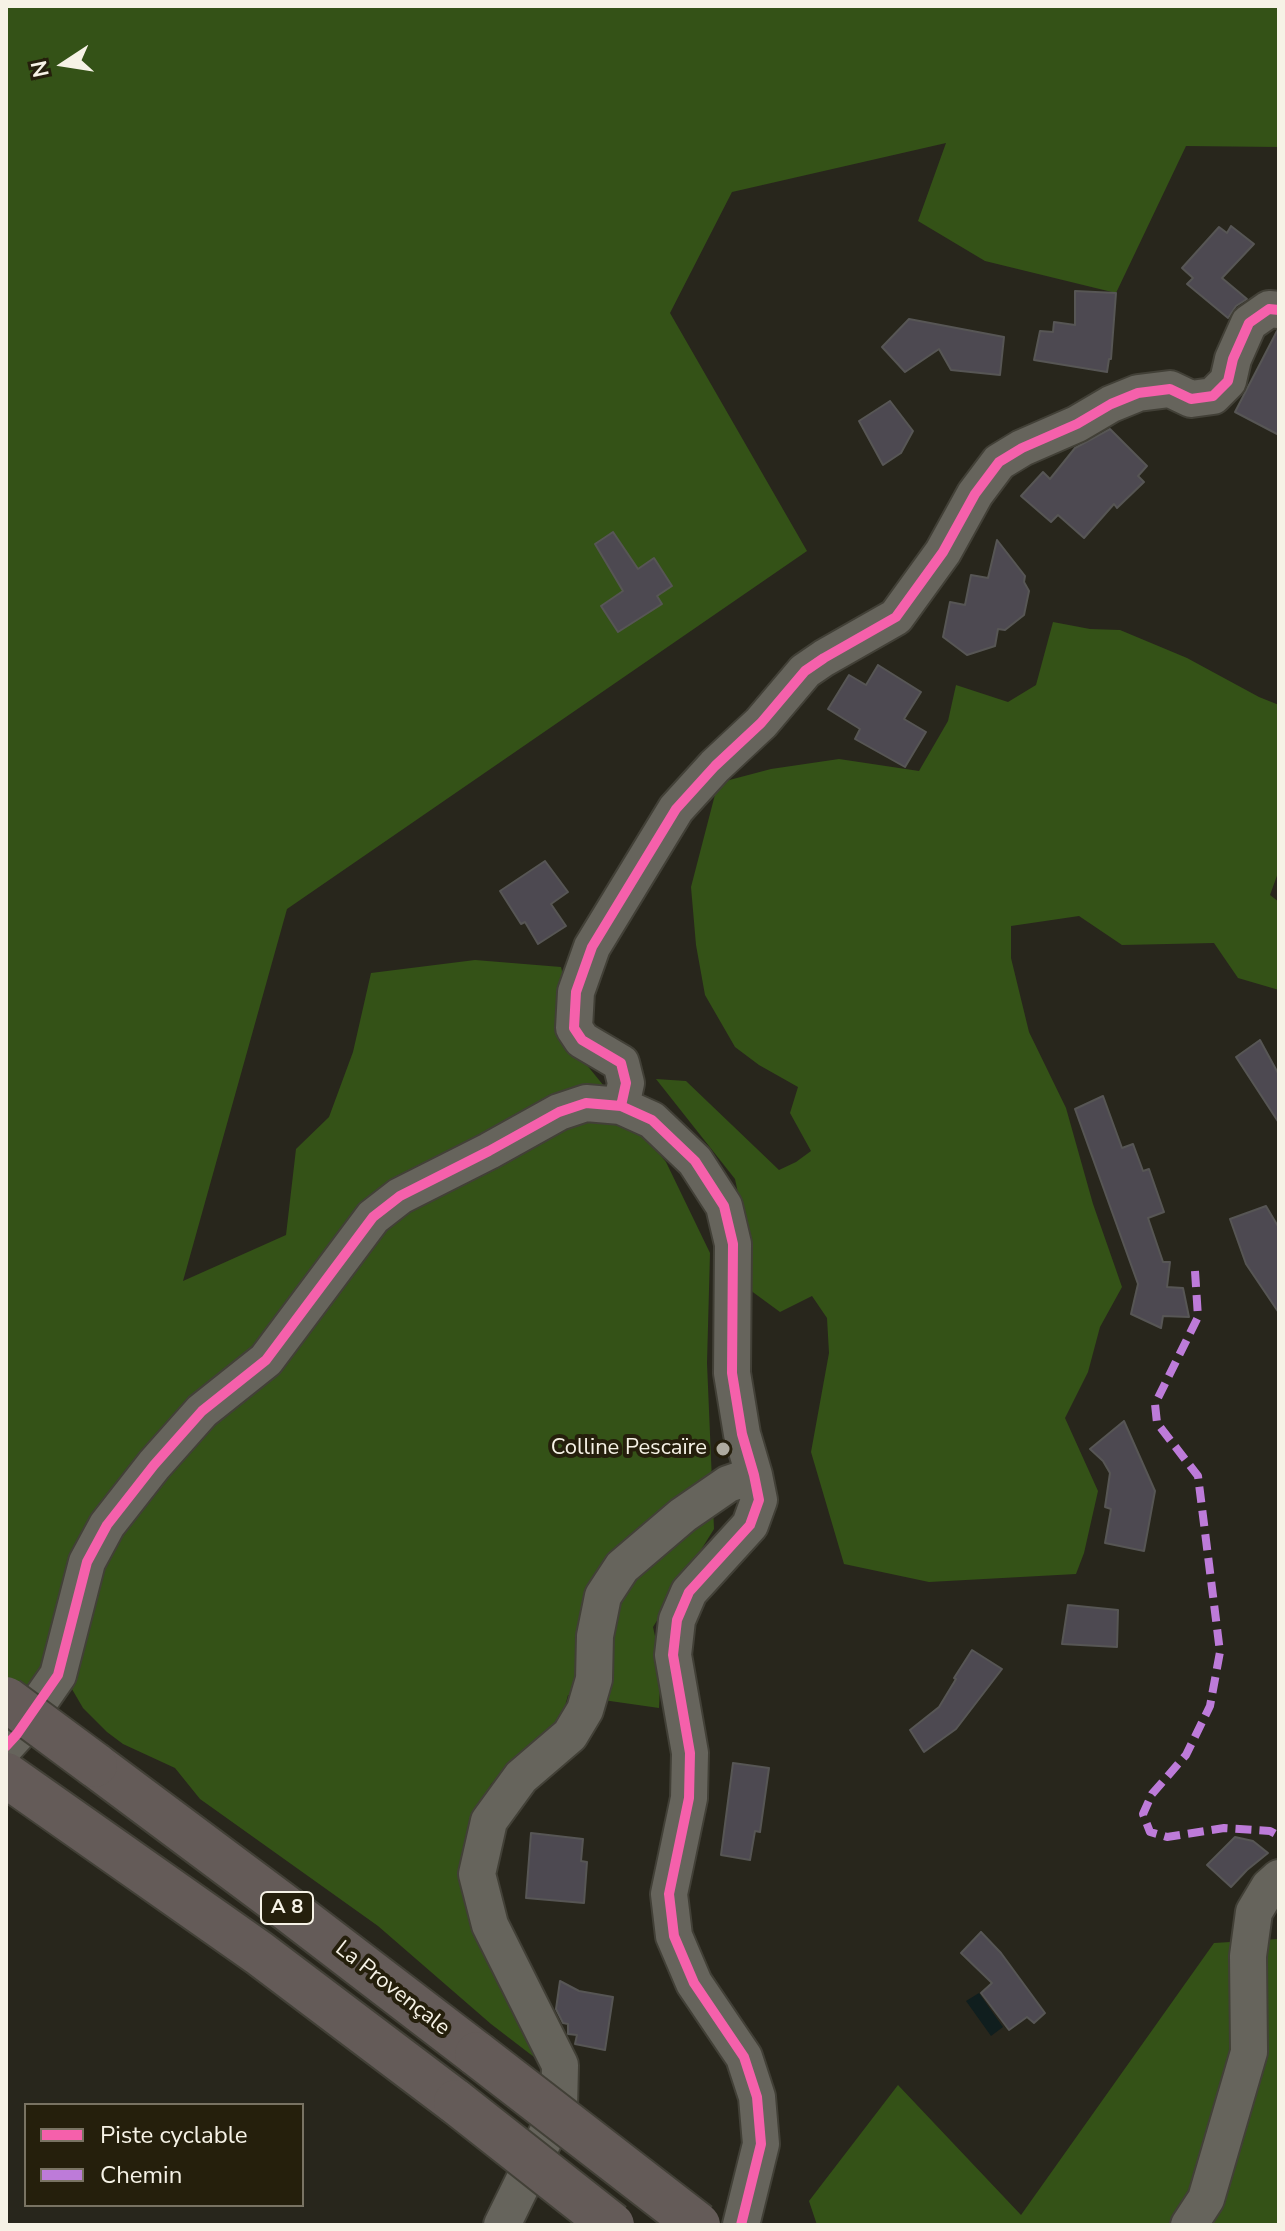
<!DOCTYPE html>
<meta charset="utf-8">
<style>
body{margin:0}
#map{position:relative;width:1285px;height:2231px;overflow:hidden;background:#28261c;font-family:"Nunito Sans",sans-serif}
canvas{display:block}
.frame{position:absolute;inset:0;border:8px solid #f6f2e6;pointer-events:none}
.legend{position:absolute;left:24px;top:2103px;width:280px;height:104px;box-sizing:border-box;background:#251f0c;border:2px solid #797363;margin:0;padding:10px 14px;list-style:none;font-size:24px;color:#f6f2e6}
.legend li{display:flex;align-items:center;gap:16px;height:40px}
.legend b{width:40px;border:2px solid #797363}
.north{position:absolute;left:24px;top:24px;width:80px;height:80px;-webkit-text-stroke:6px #251f0c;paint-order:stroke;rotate:258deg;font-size:22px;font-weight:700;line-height:32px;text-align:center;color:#f6f2e6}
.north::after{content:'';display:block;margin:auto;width:28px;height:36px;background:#f6f2e6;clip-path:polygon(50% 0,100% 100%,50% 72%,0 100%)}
</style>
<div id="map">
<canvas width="1285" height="2231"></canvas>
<div class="frame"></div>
<ul class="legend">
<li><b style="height:10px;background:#f560ab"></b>Piste cyclable</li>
<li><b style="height:10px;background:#bd7bd9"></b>Chemin</li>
</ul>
<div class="north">N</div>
</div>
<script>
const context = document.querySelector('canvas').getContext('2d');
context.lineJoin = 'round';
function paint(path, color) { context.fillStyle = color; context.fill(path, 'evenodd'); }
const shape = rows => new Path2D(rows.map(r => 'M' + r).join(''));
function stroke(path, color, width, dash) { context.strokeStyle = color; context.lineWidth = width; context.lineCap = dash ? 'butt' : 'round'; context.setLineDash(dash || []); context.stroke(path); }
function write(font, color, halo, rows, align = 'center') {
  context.font = font + ' "Nunito Sans",sans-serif'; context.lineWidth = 8; context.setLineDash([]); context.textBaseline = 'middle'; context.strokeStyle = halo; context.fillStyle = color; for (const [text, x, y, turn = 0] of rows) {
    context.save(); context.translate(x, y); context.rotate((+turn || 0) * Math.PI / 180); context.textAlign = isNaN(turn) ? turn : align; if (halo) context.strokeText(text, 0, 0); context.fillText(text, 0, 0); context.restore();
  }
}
const forest = shape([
 [6,6,1279,6,1279,147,1186,146,1116,293,985,261,918,221,946,143,732,192,670,313,807,551,287,909,183,1281,286,1235,296,1149,329,1117,353,1052,371,973,475,960,561,967,586,1064,666,1162,710,1253,707,1363,714,1529,653,1627,661,1663,659,1708,568,1695,562,1718,491,1784,467,1841,547,2067,491,2024,378,1926,200,1799,175,1768,123,1744,107,1732,83,1708,69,1684,6,1728],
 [1053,622,1090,629,1120,630,1187,658,1259,697,1279,705,1279,870,1270,895,1279,902,1279,990,1238,978,1214,943,1122,945,1079,916,1011,926,1011,958,1029,1032,1066,1108,1093,1204,1122,1287,1100,1327,1088,1372,1065,1418,1098,1491,1084,1553,1076,1574,929,1582,844,1564,811,1452,829,1353,827,1318,812,1296,780,1312,750,1290,750,1249,735,1179,656,1079,686,1081,779,1170,796,1162,811,1151,790,1113,798,1087,759,1065,735,1047,705,995,696,945,691,887,718,783,771,769,839,759,919,771,948,721,956,685,1008,702,1036,685],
 [1279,1939,1279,2225,817,2225,809,2201,898,2085,1021,2215,1214,1943]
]);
const water = shape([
 [979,1993,1003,2027,991,2036,966,2001]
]);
const building = shape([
 [1231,226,1254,244,1222,278,1247,299,1236,306,1228,318,1187,284,1193,278,1182,268,1219,227,1227,233,1231,226],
 [1075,291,1116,293,1111,359,1109,359,1107,372,1034,360,1040,331,1053,332,1054,322,1075,325,1075,291],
 [909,319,1004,337,1000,375,951,370,939,349,905,372,882,347,909,319],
 [1277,331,1279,331,1279,435,1235,412,1277,331],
 [890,401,913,431,901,453,883,465,859,421,890,401],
 [1110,429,1147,466,1138,476,1144,482,1117,508,1114,504,1084,538,1058,515,1051,522,1021,496,1043,472,1050,479,1075,448,1110,429],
 [613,532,638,569,654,558,672,586,657,596,662,604,618,632,601,606,623,591,595,544,613,532],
 [997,540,1025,576,1024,582,1029,591,1024,615,1005,630,998,629,995,646,967,655,943,637,950,602,965,605,971,575,988,578,997,540],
 [878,665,921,692,904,719,926,732,905,767,855,739,860,729,828,709,849,675,866,685,878,665],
 [545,861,568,892,551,904,566,926,538,944,525,922,521,924,500,891,545,861],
 [1260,1040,1279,1075,1279,1123,1236,1057,1260,1040],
 [1103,1096,1122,1148,1133,1144,1143,1171,1149,1169,1164,1212,1148,1218,1163,1262,1170,1262,1167,1287,1183,1288,1189,1317,1163,1316,1161,1328,1131,1314,1138,1284,1075,1109,1103,1096],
 [1266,1206,1279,1228,1279,1313,1246,1264,1230,1219,1266,1206],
 [1124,1421,1155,1491,1144,1551,1105,1543,1111,1509,1105,1507,1110,1473,1103,1461,1090,1449,1124,1421],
 [1068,1605,1118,1610,1117,1647,1062,1644,1068,1605],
 [972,1650,1002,1669,956,1729,924,1752,910,1730,939,1707,956,1679,954,1678,972,1650],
 [733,1763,769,1768,760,1832,755,1831,750,1860,721,1855,733,1763],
 [531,1833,583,1839,581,1861,587,1862,584,1903,526,1898,531,1833],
 [1235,1837,1253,1841,1268,1853,1247,1870,1231,1887,1207,1865,1235,1837],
 [981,1932,1001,1953,1045,2013,1034,2023,1027,2017,1009,2030,981,1993,992,1983,961,1953,981,1932],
 [560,1981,579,1991,613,1997,605,2050,575,2044,577,2035,568,2034,568,2024,563,2023,556,2009,560,1981]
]);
const minor = shape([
 [621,1106,626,1083,621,1063,582,1040,574,1028,576,992,592,947,676,809,715,766,761,723,805,671,824,658,896,617,943,552,975,494,999,462,1022,448,1077,424,1111,404,1138,393,1170,389,1191,399,1213,396,1228,381,1233,359,1249,323,1269,309,1279,310],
 [6,1746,17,1734,58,1675,87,1562,107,1525,154,1465,202,1411,266,1360,373,1217,400,1196,489,1151,559,1112,586,1103,621,1106,652,1120,695,1161,724,1206,733,1244,732,1373,742,1434,754,1475,759,1500,750,1525,689,1592,677,1620,673,1655,690,1753,689,1798,669,1894,674,1936,694,1983,744,2057,757,2097,761,2144,741,2225],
 [502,2225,559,2109,560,2065,490,1925,477,1874,489,1821,521,1777,570,1735,585,1710,594,1679,595,1636,603,1596,622,1567,683,1515,728,1484,754,1475],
 [1189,2225,1206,2199,1249,2052,1248,1956,1254,1912,1269,1887,1279,1878]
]);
const highway = shape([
 [95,1765,289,1910,477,2054],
 [6,1775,259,1953,456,2102]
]);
const highwayBridge = shape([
 [6,1699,95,1765],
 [477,2054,698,2225],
 [456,2102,612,2225]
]);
const quiet = shape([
 [1195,1271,1198,1317,1155,1404,1157,1423,1198,1476,1220,1652,1210,1706,1186,1755,1152,1794,1143,1814,1150,1832,1167,1837,1224,1828,1270,1831,1279,1836]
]);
const cycleway = shape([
 [621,1106,626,1083,621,1063,582,1040,574,1028,576,992,592,947,676,809,715,766,761,723,805,671,824,658,896,617,943,552,975,494,999,462,1022,448,1077,424,1111,404,1138,393,1170,389,1191,399,1213,396,1228,381,1233,359,1249,323,1269,309,1279,310],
 [6,1746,17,1734,58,1675,87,1562,107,1525,154,1465,202,1411,266,1360,373,1217,400,1196,489,1151,559,1112,586,1103,621,1106,652,1120,695,1161,724,1206,733,1244,732,1373,742,1434,754,1475,759,1500,750,1525,689,1592,677,1620,673,1655,690,1753,689,1798,669,1894,674,1936,694,1983,744,2057,757,2097,761,2144,741,2225]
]);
const markers = [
 [723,1449,8,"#aeab9f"]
];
const shields = [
 [287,1908,52]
];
const shieldNames = [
 ["A 8",287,1908]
];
const poiNames = [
 ["Colline Pescaïre",707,1449]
];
const streetNames = [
 ["La Provençale",392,1989,38]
];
paint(forest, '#345217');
paint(water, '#101e1e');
paint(building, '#4d4951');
stroke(building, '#575655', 2);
stroke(minor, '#424037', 40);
stroke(highway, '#424037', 48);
stroke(minor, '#66645c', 36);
stroke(highway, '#645b58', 44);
stroke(highwayBridge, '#424037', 48, []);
stroke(highwayBridge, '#645b58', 44);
stroke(quiet, '#bd7bd9', 8, [16, 8]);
stroke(cycleway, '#f560ab', 10);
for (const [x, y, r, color] of markers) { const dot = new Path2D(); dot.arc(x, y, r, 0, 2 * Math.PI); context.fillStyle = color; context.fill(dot); stroke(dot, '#251f0c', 3); }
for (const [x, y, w] of shields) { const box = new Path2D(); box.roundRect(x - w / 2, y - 16, w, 32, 6); context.fillStyle = '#251f0c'; context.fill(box); stroke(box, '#f6f2e6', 2); }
write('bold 20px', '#f6f2e6', null, shieldNames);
write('22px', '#f6f2e6', '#251f0c', poiNames, 'right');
write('22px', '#f6f2e6', '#251f0c', streetNames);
</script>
